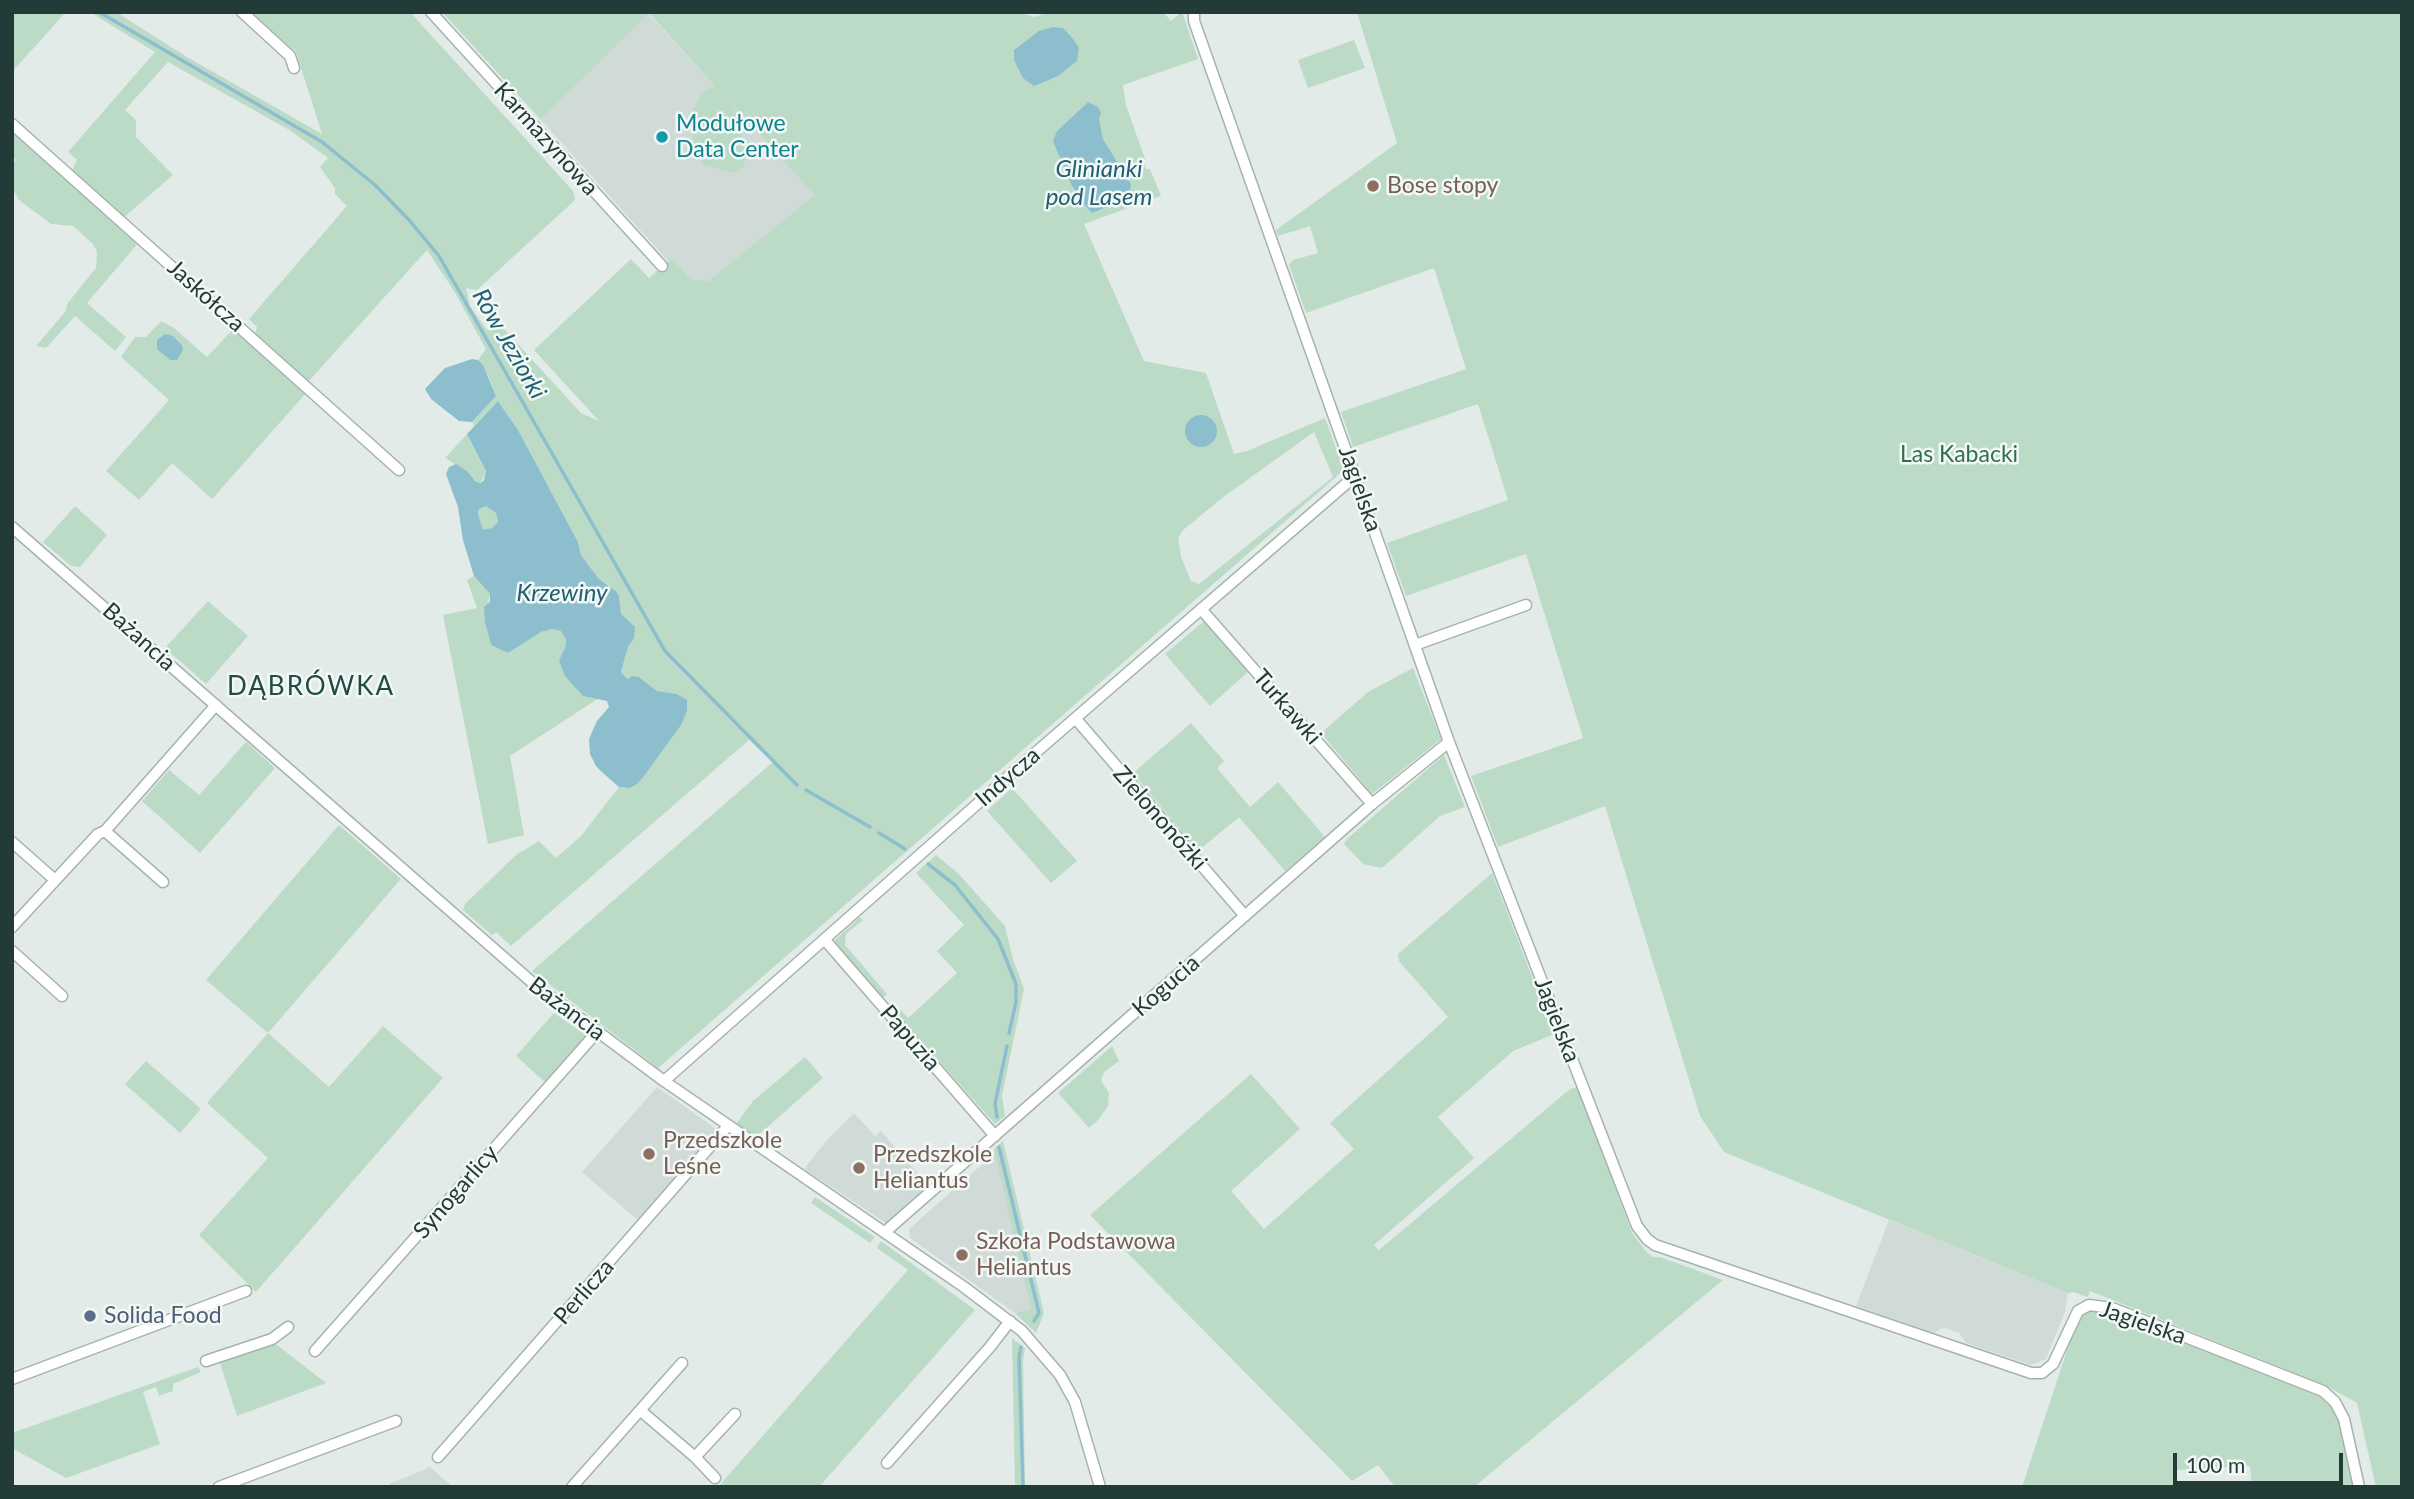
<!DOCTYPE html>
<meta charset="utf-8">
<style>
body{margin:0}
#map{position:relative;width:2414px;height:1499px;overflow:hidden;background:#e2ebe8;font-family:Lato,sans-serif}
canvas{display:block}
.frame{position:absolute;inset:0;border:14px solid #233b36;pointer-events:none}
.scale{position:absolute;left:2173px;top:1453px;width:170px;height:32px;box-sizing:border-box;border:4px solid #233b36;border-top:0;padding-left:9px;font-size:21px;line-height:24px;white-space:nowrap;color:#233b36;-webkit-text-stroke:5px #f2f8f5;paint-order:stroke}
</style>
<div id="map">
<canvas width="2414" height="1499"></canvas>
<div class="frame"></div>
<div class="scale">100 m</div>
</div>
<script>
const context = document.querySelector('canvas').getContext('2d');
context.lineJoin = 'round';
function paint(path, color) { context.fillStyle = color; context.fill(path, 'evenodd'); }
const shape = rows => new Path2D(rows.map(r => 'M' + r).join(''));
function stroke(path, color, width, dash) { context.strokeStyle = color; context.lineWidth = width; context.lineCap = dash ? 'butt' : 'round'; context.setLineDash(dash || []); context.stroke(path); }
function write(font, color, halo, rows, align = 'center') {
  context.font = font + ' Lato,sans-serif'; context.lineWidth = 5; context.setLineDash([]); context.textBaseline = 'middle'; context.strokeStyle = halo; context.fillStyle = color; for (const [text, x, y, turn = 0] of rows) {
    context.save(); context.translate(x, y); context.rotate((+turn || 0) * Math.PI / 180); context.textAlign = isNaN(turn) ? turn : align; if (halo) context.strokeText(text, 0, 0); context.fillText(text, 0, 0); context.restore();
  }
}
const built = shape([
 [648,13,816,195,708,281,691,279,672,258,668,261,541,120],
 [657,1087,719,1131,640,1222,582,1172],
 [854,1113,875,1136,881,1131,928,1185,886,1223,804,1169,827,1140],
 [996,1152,1032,1310,1015,1313,910,1238,909,1229],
 [1889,1220,2068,1293,2065,1312,2046,1359,2031,1365,1966,1343,1959,1333,1943,1327,1934,1333,1856,1306],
 [429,1466,453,1487,390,1487,389,1484,426,1469]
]);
const green = shape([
 [12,12,66,12,12,72],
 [90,12,116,12,187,57,322,134,296,52,250,12,410,12,573,191,575,200,477,290,466,288,470,306,487,330,496,328,505,330,581,413,599,421,534,350,631,259,649,278,672,258,691,279,708,281,815,195,719,90,741,116,740,129,746,148,744,166,735,173,704,165,695,147,689,121,701,93,715,86,649,13,541,120,442,12,1017,12,1035,17,1048,12,1163,12,1171,21,1182,12,1198,59,1123,85,1126,105,1145,159,1143,161,1146,169,1150,169,1161,196,1084,224,1144,361,1206,373,1234,454,1247,451,1325,418,1344,470,658,1068,532,971,773,762,749,740,511,946,496,932,492,935,463,910,465,904,516,855,539,841,556,858,581,836,619,787,629,788,677,694,657,691,639,677,629,679,621,672,628,647,634,638,625,618,621,614,619,596,609,585,599,579,581,555,578,542,518,430,498,401,474,426,472,422,496,396,488,375,478,360,486,349,454,291,427,250,308,382,255,334,257,327,249,319,347,206,335,194,335,188,320,167,328,158,291,131,168,62,125,110,136,120,136,137,173,175,123,218,72,171,77,160,68,152,155,52],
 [1088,102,1101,113,1098,119,1103,139,1131,184,1057,131],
 [1314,432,1333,477,1199,584,1191,581,1181,557,1178,538,1182,531,1222,498],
 [1357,12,2402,12,2402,1487,2376,1487,2357,1403,2325,1385,2090,1291,2088,1297,2073,1292,2068,1293,1724,1152,1700,1116,1605,806,1498,847,1471,776,1583,738,1526,554,1406,596,1387,543,1508,500,1478,404,1353,447,1341,412,1466,369,1434,268,1306,313,1289,265,1293,260,1318,253,1310,226,1278,236,1276,230,1397,143],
 [1354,40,1365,68,1308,88,1298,60],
 [12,131,139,242,87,303,126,337,115,351,75,316,46,348,36,346,66,311,67,304,96,268,97,252,93,244,73,226,51,224,19,200,12,188,12,164,16,160,12,156],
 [161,321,174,328,207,357,234,328,307,392,212,499,172,463,139,500,106,471,169,400,121,357,135,337,146,337],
 [467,434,486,471,481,483,476,482,467,471,445,458],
 [75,506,107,535,80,567,71,566,43,542],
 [486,506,496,513,498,522,492,528,483,531,478,514,479,509],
 [474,576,490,594,485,623,491,645,508,653,541,632,552,629,561,630,566,638,566,645,562,654,599,698,510,756,524,835,488,844,443,615,477,608,467,580],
 [208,601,248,636,206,684,165,648],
 [1204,621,1248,672,1210,706,1165,654],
 [1413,668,1441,739,1372,794,1321,733,1368,692],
 [1191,723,1224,761,1217,768,1250,807,1278,782,1325,837,1285,871,1239,817,1198,851,1133,773],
 [246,742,275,768,200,853,142,801,169,770,199,795],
 [1444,755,1465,807,1440,816,1382,868,1363,864,1344,844,1347,839],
 [1012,788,1077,861,1051,883,987,811],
 [339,825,401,879,268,1033,329,1087,383,1026,443,1078,256,1292,199,1235,268,1158,207,1103,268,1033,206,980],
 [936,855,959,874,1005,926,1013,959,1024,989,1002,1096,1005,1116,995,1124,898,1015,901,1010,908,1018,957,973,937,951,964,925,916,873],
 [1492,873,1554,1034,1513,1051,1438,1117,1474,1158,1374,1245,1379,1250,1570,1089,1578,1087,1632,1233,1645,1250,1652,1257,1660,1257,1723,1280,1474,1487,1395,1487,1378,1465,1352,1481,1090,1215,1251,1074,1300,1129,1231,1191,1264,1229,1354,1149,1330,1123,1448,1017,1399,961,1398,954],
 [860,917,863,920,846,934,845,945,887,994,883,998,836,944,835,940],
 [554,1013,587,1036,546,1083,516,1056],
 [1112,1046,1119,1061,1104,1072,1101,1081,1109,1093,1108,1106,1098,1120,1089,1128,1058,1093],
 [805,1057,823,1078,755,1138,736,1124,753,1101],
 [146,1061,201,1109,180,1133,125,1084],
 [1003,1141,1044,1313,1036,1333,1015,1313,1031,1309,994,1149],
 [815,1197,875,1237,870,1243,811,1203],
 [881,1241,975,1310,819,1487,718,1487,908,1270,877,1248],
 [2094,1309,2104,1311,2324,1398,2337,1411,2344,1431,2355,1487,2252,1487,2250,1466,2176,1470,2177,1487,2022,1487,2079,1314],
 [1012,1338,1025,1348,1023,1361,1025,1487,1015,1487],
 [266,1343,277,1345,326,1383,237,1416,219,1360],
 [198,1367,201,1372,173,1384,173,1391,159,1396,156,1387,143,1392,160,1444,66,1478,12,1448,12,1433]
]);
const water = shape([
 [1053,27,1063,28,1073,39,1079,48,1077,61,1058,76,1034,86,1023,78,1014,60,1014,50,1039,31],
 [1088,102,1098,107,1101,113,1099,119,1103,139,1131,184,1130,192,1123,200,1092,213,1083,203,1071,184,1053,141,1057,131],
 [165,334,173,336,182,345,183,350,177,360,170,360,157,349,157,340],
 [472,359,478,360,483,365,496,396,472,422,459,421,431,399,425,389,445,368],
 [498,401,518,430,578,542,581,555,599,579,616,591,619,596,621,614,635,627,634,638,628,647,621,672,628,679,632,676,639,677,657,691,677,694,687,700,687,711,681,725,644,776,637,784,629,788,619,787,603,773,596,766,590,754,589,739,597,721,609,707,607,701,583,696,565,676,559,661,566,645,566,639,561,631,552,629,541,632,508,653,491,645,485,623,484,607,490,602,490,594,474,576,463,540,458,507,446,474,449,467,456,464,467,471,476,482,481,483,484,480,486,471,467,434],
 [486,506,496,513,498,522,492,528,483,530,478,514,479,509],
 '1185 431a16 16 0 1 1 32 0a16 16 0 1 1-32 0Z'
]);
const stream = shape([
 [99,12,322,142,375,185,409,220,439,256,665,651,797,785],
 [806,790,870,827],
 [879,833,905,849],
 [928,864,955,885,998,939,1016,984,1016,1002,1009,1033],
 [997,1117,995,1104,1007,1046],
 [999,1147,1039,1313,1034,1321],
 [1021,1347,1019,1357,1023,1487]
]);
const street = shape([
 [242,12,290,56,294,68],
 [431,12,662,266],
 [1194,12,1194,21,1449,742,1637,1226,1647,1239,1655,1245,2031,1373,2042,1373,2053,1364,2078,1311,2089,1305,2112,1308,2323,1391,2335,1402,2344,1419,2359,1487],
 [12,124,399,470],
 [12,527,534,984,664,1081,964,1287,1022,1331,1060,1375,1075,1402,1100,1487],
 [1201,609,1372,804],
 [1415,645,1526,605],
 [1076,719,1245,916],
 [105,831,163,882],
 [12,842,55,880],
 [12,927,98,834,105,831,216,705],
 [825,940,995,1136],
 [12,951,62,996],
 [664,1081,1027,760,1355,476],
 [885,1232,1372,804,1449,742],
 [315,1351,597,1032],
 [206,1361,272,1339,288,1327],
 [12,1379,246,1291],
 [641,1411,695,1457,715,1478],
 [438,1457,728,1126],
 [695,1457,735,1414],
 [887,1463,990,1347,1010,1321],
 [219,1487,396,1421],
 [572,1487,682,1363]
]);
const markers = [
 [662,137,7,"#0f9aa8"],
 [1373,186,7,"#8d6e63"],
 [649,1154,7,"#8d6e63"],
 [859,1168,7,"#8d6e63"],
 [962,1255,7,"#8d6e63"],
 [90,1316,7,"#5c6f8a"]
];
const cultureNames = [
 ["Modułowe",676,124],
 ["Data Center",676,150]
];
const streetNames = [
 ["Karmazynowa",546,139,48],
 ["Jaskółcza",206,296,42],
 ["Jagielska",1360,489,71],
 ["Bażancia",139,637,42],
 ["Turkawki",1287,707,49],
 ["Indycza",1008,777,-41],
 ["Zielononóżki",1160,818,49],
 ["Kogucia",1166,986,-41],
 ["Bażancia",567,1009,37],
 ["Jagielska",1557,1020,69],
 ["Papuzia",910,1038,49],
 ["Synogarlicy",456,1192,-49],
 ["Perlicza",584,1292,-49],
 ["Jagielska",2143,1323,19]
];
const educationNames = [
 ["Bose stopy",1387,186],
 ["Przedszkole",663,1141],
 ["Leśne",663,1167],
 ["Przedszkole",873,1155],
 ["Heliantus",873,1181],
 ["Szkoła Podstawowa",976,1242],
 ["Heliantus",976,1268]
];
const parkNames = [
 ["Las Kabacki",1959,455]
];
const serviceNames = [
 ["Solida Food",104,1316]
];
const waterNames = [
 ["Glinianki",1099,169],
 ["pod Lasem",1099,197],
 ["Rów Jeziorki",509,344,60],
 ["Krzewiny",562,593]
];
const quarterNames = [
 ["DĄBRÓWKA",311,687]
];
paint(built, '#d0dbd7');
paint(green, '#bcdbc7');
paint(water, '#8dbecd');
stroke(stream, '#8dbecd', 3.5);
stroke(street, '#a5b3af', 13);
stroke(street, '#fff', 10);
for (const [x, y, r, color] of markers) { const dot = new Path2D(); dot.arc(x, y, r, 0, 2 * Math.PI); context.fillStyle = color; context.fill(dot); stroke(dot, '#f2f8f5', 2.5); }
write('23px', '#0d838f', '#f2f8f5', cultureNames, 'left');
write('23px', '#233b36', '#f2f8f5', streetNames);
write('23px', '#785e54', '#f2f8f5', educationNames, 'left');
write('23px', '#306f4d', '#f2f8f5', parkNames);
write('23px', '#4e5e75', '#f2f8f5', serviceNames, 'left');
write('italic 24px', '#215f73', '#f2f8f5', waterNames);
context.letterSpacing = '2px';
write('26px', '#204c45', '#f2f8f5', quarterNames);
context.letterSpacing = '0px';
</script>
